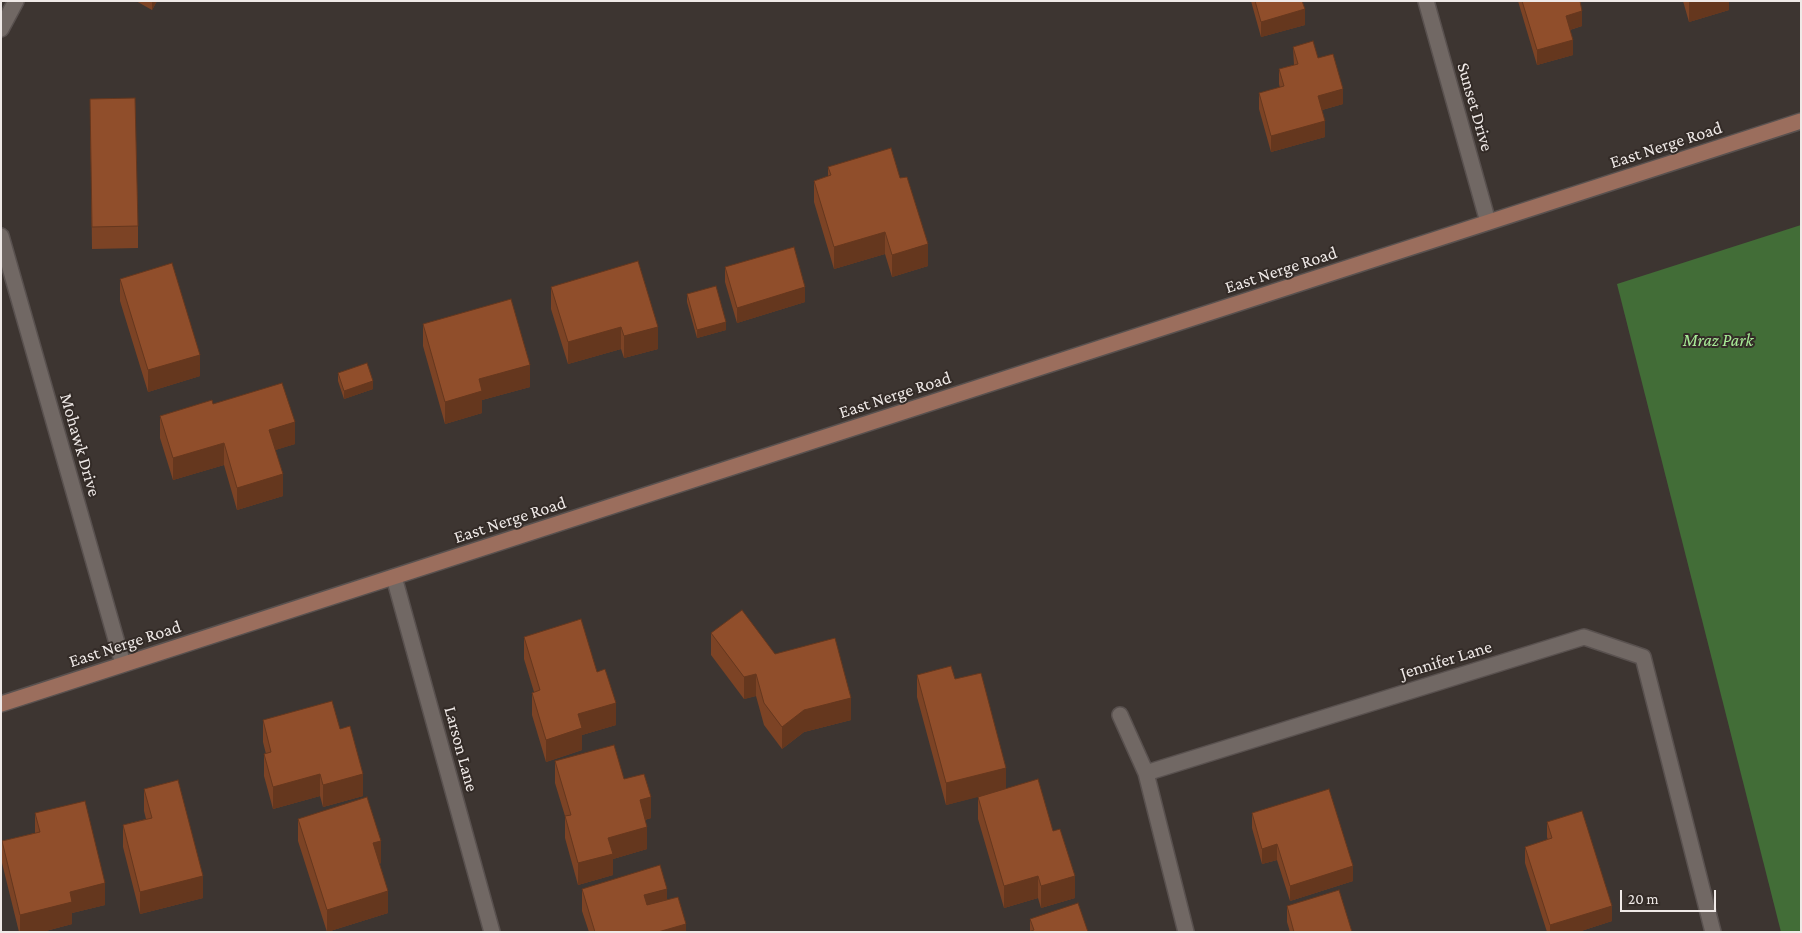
<!DOCTYPE html>
<style>
body{margin:0}
#map{position:relative;width:1802px;height:933px;overflow:hidden;background:#3d3531;font-family:"Crimson Pro",serif}
canvas{display:block}
.frame{position:absolute;inset:0;border:2px solid #efe9e7;pointer-events:none}
.scale{position:absolute;left:1620px;top:890px;width:96px;height:22px;box-sizing:border-box;border:2px solid #efe9e7;border-top:0;padding-left:6px;font-size:15px;line-height:18px;white-space:nowrap;color:#efe9e7;-webkit-text-stroke:4px #332b27;paint-order:stroke}
</style>
<div id="map">
<canvas width="1802" height="933"></canvas>
<div class="frame"></div>
<div class="scale">20 m</div>
</div>
<script>
const context = document.querySelector('canvas').getContext('2d');
context.lineJoin = 'round';
function paint(path, color) { context.fillStyle = color; context.fill(path, 'evenodd'); }
const shape = rows => new Path2D(rows.map(r => 'M' + r).join(''));
function stroke(path, color, width, dash) { context.strokeStyle = color; context.lineWidth = width; context.lineCap = dash ? 'butt' : 'round'; context.setLineDash(dash || []); context.stroke(path); }
function write(font, color, halo, rows, align = 'center') {
  context.font = font + ' "Crimson Pro",serif'; context.lineWidth = 4; context.setLineDash([]); context.textBaseline = 'middle'; context.strokeStyle = halo; context.fillStyle = color; for (const [text, x, y, turn = 0] of rows) {
    context.save(); context.translate(x, y); context.rotate((+turn || 0) * Math.PI / 180); context.textAlign = isNaN(turn) ? turn : align; if (halo) context.strokeText(text, 0, 0); context.fillText(text, 0, 0); context.restore();
  }
}
const green = shape([
 [1801,225,1801,932,1781,932,1617,284]
]);
const street = shape([
 [1426,1,1488,222],
 [1,29,16,1],
 [1,236,123,664],
 [394,577,492,932],
 [1120,715,1146,773],
 [1186,932,1146,773,1584,637,1643,657,1713,932]
]);
const secondary = shape([
 [1,704,1801,121]
]);
const wall = shape([
 [136,1,157,1,152,10],
 [1251,1,1302,1,1305,25,1261,37],
 [1518,1,1580,1,1582,26,1570,30,1573,55,1537,65],
 [1683,1,1729,1,1729,10,1689,22],
 [1293,47,1318,58,1343,104,1322,110,1325,137,1271,152,1259,109,1259,93,1280,88,1279,84,1279,69,1294,65],
 [90,99,138,226,138,248,92,249],
 [828,167,928,266,892,277,885,254,834,269,814,202,814,181,828,176],
 [725,267,805,302,737,323,725,282],
 [120,279,200,376,148,392,120,301],
 [551,287,658,349,624,358,621,349,568,364,551,309],
 [687,294,726,330,697,338,687,302],
 [423,324,530,387,482,400,482,413,445,424,423,346],
 [338,373,373,389,344,399,338,381],
 [213,404,295,444,275,450,283,496,237,510,224,465,173,480,160,438,160,416],
 [711,633,775,654,851,720,804,732,782,749,764,725,756,696,744,699,711,655],
 [524,637,597,672,616,725,582,735,582,750,546,762,532,715,532,693,534,692,524,659],
 [917,675,955,679,1006,789,1053,831,1075,898,1041,908,1038,898,1004,908,978,819,978,797,988,794,946,805,917,697],
 [263,720,340,729,363,796,323,807,320,796,273,809,264,776,264,754,266,754,263,742],
 [555,761,624,779,651,818,645,820,647,849,613,859,613,875,578,885,565,838,565,816,555,783],
 [144,789,203,898,140,914,123,847,123,825,146,819,144,811],
 [35,813,105,905,72,913,72,924,42,932,19,932,2,863,2,841,35,833],
 [1252,813,1353,881,1290,901,1277,860,1262,864,1252,828],
 [298,819,381,863,379,864,388,913,327,932,298,841],
 [1547,822,1612,921,1578,932,1547,932,1525,863,1525,847,1548,840,1547,837],
 [582,889,667,900,686,932,589,932,582,911],
 [1287,906,1352,932,1290,932,1287,922],
 [1030,919,1088,932,1030,931]
]);
const shadedWall = shape([
 [152,1,157,1,152,10],
 [1689,1,1729,1,1729,10,1689,22],
 [1305,9,1305,25,1261,37,1261,22],
 [1582,11,1582,26,1566,31,1566,16],
 [1573,40,1573,55,1537,65,1537,50],
 [1343,89,1343,104,1318,111,1318,96],
 [1325,121,1325,137,1271,152,1271,136],
 [885,232,885,254,834,269,834,247],
 [928,244,928,266,892,277,892,255],
 [805,287,805,302,737,323,737,308],
 [726,322,726,330,697,338,697,330],
 [621,327,621,349,568,364,568,342],
 [658,327,658,349,624,358,624,336],
 [200,355,200,376,148,392,148,370],
 [530,365,530,387,482,400,482,413,445,424,445,402,479,379],
 [373,381,373,389,344,399,344,391],
 [295,422,295,444,269,452,269,430],
 [224,443,224,465,173,480,173,458],
 [283,474,283,496,237,510,237,488],
 [756,674,756,696,744,699,744,677],
 [851,698,851,720,804,732,782,749,782,727,804,710],
 [616,703,616,725,582,735,582,750,546,762,546,740,578,714],
 [1006,768,1006,790,946,805,946,783],
 [320,774,320,796,273,809,273,787],
 [363,774,363,796,323,807,323,785],
 [651,797,651,818,640,821,640,800],
 [647,827,647,849,613,859,613,875,578,885,578,863,608,838],
 [381,841,381,863,373,865,373,843],
 [1277,844,1277,860,1262,864,1262,849],
 [1353,866,1353,881,1290,901,1290,886],
 [203,876,203,898,140,914,140,892],
 [1038,876,1038,898,1004,908,1004,886],
 [1075,876,1075,898,1041,908,1041,886],
 [105,883,105,905,72,913,72,924,42,932,20,932,20,915,70,892],
 [667,889,667,911,644,917,644,895],
 [388,891,388,913,327,932,327,910],
 [1612,906,1612,921,1578,932,1550,932,1550,925],
 [686,924,686,932,658,932]
]);
const building = shape([
 [1255,1,1302,1,1305,9,1261,22,1255,1],
 [1522,1,1580,1,1582,11,1566,16,1573,40,1537,50,1522,1],
 [1313,41,1318,58,1333,54,1343,89,1318,96,1325,121,1271,136,1259,93,1284,86,1279,69,1298,64,1293,47,1313,41],
 [135,98,138,226,92,227,90,99,135,98],
 [891,148,900,178,907,177,928,244,892,255,885,232,834,247,814,181,831,175,828,167,891,148],
 [794,247,805,287,737,308,725,267,794,247],
 [638,261,658,327,624,336,621,327,568,342,551,287,638,261],
 [172,263,200,355,148,370,120,279,172,263],
 [716,286,726,322,697,330,687,294,716,286],
 [511,299,530,365,479,379,482,391,445,402,423,324,511,299],
 [367,363,373,381,344,391,338,373,367,363],
 [282,383,295,422,269,430,283,474,237,488,224,443,173,458,160,416,212,400,213,404,282,383],
 [742,610,775,654,835,638,851,698,804,710,782,727,764,703,756,674,744,677,711,633,742,610],
 [581,619,597,672,605,669,616,703,578,714,582,728,546,740,532,693,540,690,524,637,581,619],
 [951,666,955,679,981,673,1006,768,946,783,917,675,951,666],
 [332,701,340,729,350,726,363,774,323,785,320,774,273,787,264,754,271,752,263,720,332,701],
 [614,745,624,779,644,774,651,797,640,800,647,827,608,838,613,854,578,863,565,816,571,815,555,761,614,745],
 [1038,779,1053,831,1060,829,1075,876,1041,886,1038,876,1004,886,978,797,1038,779],
 [178,780,203,876,140,892,123,825,152,818,144,789,178,780],
 [1329,789,1353,866,1290,886,1277,844,1262,849,1252,813,1329,789],
 [367,797,381,841,373,843,388,891,327,910,298,819,367,797],
 [85,801,105,883,70,892,72,902,20,915,2,841,40,832,35,813,85,801],
 [1582,811,1612,906,1550,925,1525,847,1552,838,1547,822,1582,811],
 [660,865,667,889,644,895,647,905,678,897,686,924,658,932,595,932,582,889,660,865],
 [1339,890,1352,932,1294,932,1287,906,1339,890],
 [1078,903,1088,932,1028,932,1034,930,1030,919,1078,903]
]);
const streetNames = [
 ["Sunset Drive",1475,107,74],
 ["East Nerge Road",1666,145,-18],
 ["East Nerge Road",1281,270,-18],
 ["East Nerge Road",895,395,-18],
 ["Mohawk Drive",80,445,74],
 ["East Nerge Road",510,520,-18],
 ["East Nerge Road",125,644,-18],
 ["Jennifer Lane",1446,660,-17],
 ["Larson Lane",461,749,75]
];
const parkNames = [
 ["Mraz Park",1718,340]
];
paint(green, '#426d37');
stroke(street, '#59514f', 18);
stroke(secondary, '#59514f', 18);
stroke(street, '#716864', 15);
stroke(secondary, '#9b6e5d', 15);
paint(wall, '#7c4325');
paint(shadedWall, '#65371e');
paint(building, '#904e2b');
stroke(building, '#65371e', 1);
write('18px', '#efe9e7', '#332b27', streetNames);
write('italic 18px', '#a8eb97', '#332b27', parkNames);
</script>
